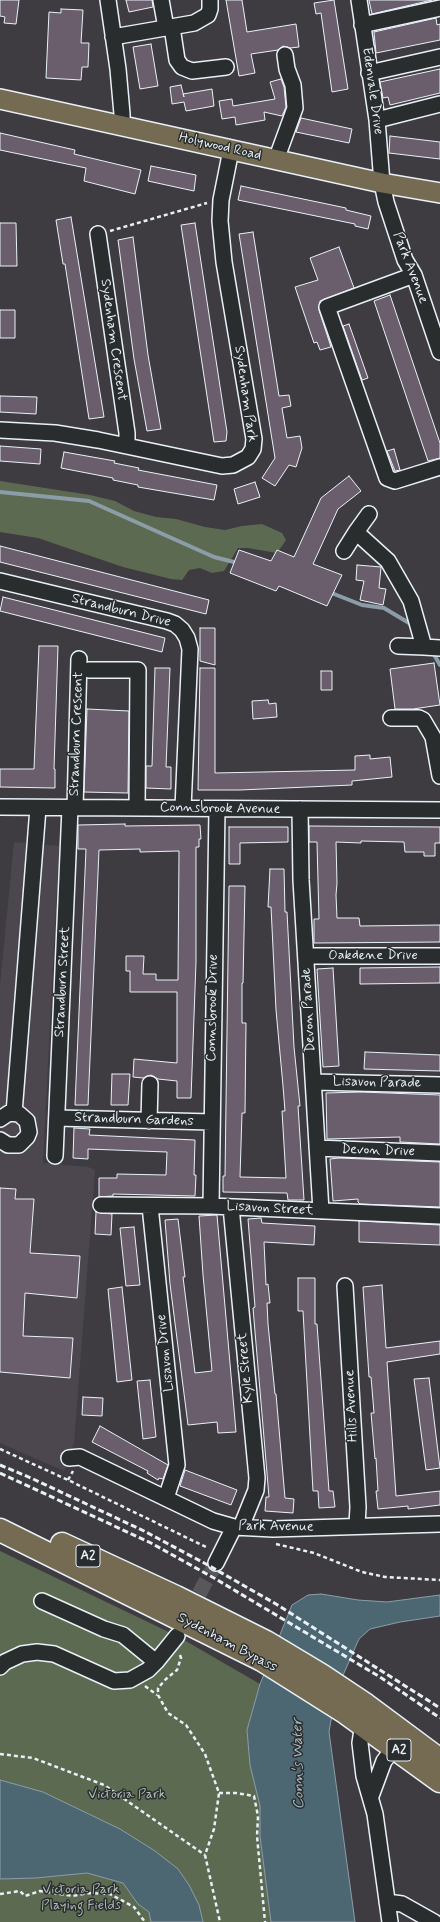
<!DOCTYPE html>
<style>
body{margin:0}
canvas{display:block;background:#3e3c41}
</style>
<canvas width="440" height="1922"></canvas>
<script>
const context = document.querySelector('canvas').getContext('2d');
context.lineJoin = 'round';
function paint(path, color) { context.fillStyle = color; context.fill(path, 'evenodd'); }
const shape = rows => new Path2D(rows.map(r => 'M' + r).join(''));
function stroke(path, color, width, dash) { context.strokeStyle = color; context.lineWidth = width; context.lineCap = dash ? 'butt' : 'round'; context.setLineDash(dash || []); context.stroke(path); }
function write(font, color, halo, rows, align = 'center') {
  context.font = font + ' Mynerve,sans-serif'; context.lineWidth = 3; context.setLineDash([]); context.textBaseline = 'middle'; context.strokeStyle = halo; context.fillStyle = color; for (const [text, x, y, turn = 0] of rows) {
    context.save(); context.translate(x, y); context.rotate((+turn || 0) * Math.PI / 180); context.textAlign = isNaN(turn) ? turn : align; if (halo) context.strokeText(text, 0, 0); context.fillText(text, 0, 0); context.restore();
  }
}
const built = shape([
 [14,842,59,846,43,1163,88,1167,95,1170,74,1443,64,1471,0,1443,0,986]
]);
const green = shape([
 [0,481,90,495,115,501,134,511,156,517,176,519,205,527,225,530,242,526,262,524,282,533,286,540,277,553,248,548,238,548,224,571,212,573,200,568,189,570,182,580,171,579,123,567,38,538,0,532],
 [0,1551,177,1636,260,1684,247,1730,250,1765,260,1806,260,1836,271,1922,0,1922]
]);
const water = shape([
 [321,1594,358,1600,387,1602,440,1595,440,1616,400,1622,370,1629,359,1639,336,1691,329,1732,355,1922,271,1922,260,1836,260,1806,250,1765,247,1730,260,1684,292,1605,308,1595,321,1594],
 [0,1780,43,1792,120,1829,155,1851,178,1869,189,1885,199,1905,203,1922,151,1922,149,1912,138,1904,123,1883,87,1873,36,1878,0,1879,0,1780]
]);
const stream = shape([
 [0,492,89,501,214,557,238,563],
 [329,592,362,605,384,608,414,626],
 [432,651,440,665]
]);
const building = shape([
 [0,0,19,0,16,24,4,23,5,17,0,16,0,0],
 [126,0,152,0,153,7,129,12,126,0],
 [226,0,242,0,247,32,296,24,299,47,290,48,283,46,278,50,251,54,255,73,239,76,226,0],
 [334,0,348,89,332,92,321,13,316,14,314,3,334,0],
 [369,0,432,0,372,14,369,0],
 [61,9,83,10,81,43,89,43,88,67,82,67,81,80,46,78,49,12,61,13,61,9],
 [436,18,437,25,440,24,440,40,376,53,374,32,436,18],
 [151,44,158,86,140,89,133,47,151,44],
 [440,69,440,93,390,105,388,97,383,98,380,82,440,69],
 [281,79,284,87,286,107,282,116,264,112,265,120,236,125,235,117,222,119,219,101,232,99,233,106,275,99,270,82,281,79],
 [181,85,184,97,183,94,212,89,214,106,186,111,184,102,172,104,170,87,181,85],
 [301,118,352,129,349,143,296,132,301,118],
 [0,133,75,150,74,154,141,170,135,194,84,181,86,168,0,150,0,133],
 [390,136,440,142,440,159,389,153,390,136],
 [151,166,196,175,194,191,148,181,151,166],
 [241,186,346,208,346,210,371,216,368,229,355,226,355,224,238,200,241,186],
 [71,217,104,417,89,419,65,264,63,264,56,220,71,217],
 [0,223,16,223,17,266,0,266,0,223],
 [195,223,227,432,226,441,214,442,181,225,195,223],
 [253,232,279,396,289,395,291,406,282,408,287,438,300,436,302,448,296,467,289,465,275,486,262,478,275,458,239,234,253,232],
 [133,237,148,355,161,429,147,431,134,359,118,240,133,237],
 [339,247,354,288,320,301,319,310,331,347,320,350,317,342,314,343,295,287,318,280,310,258,339,247],
 [390,295,440,443,440,458,428,461,374,301,390,295],
 [0,310,15,310,15,338,0,338,0,310],
 [349,324,368,378,362,380,343,326,349,324],
 [0,396,37,397,36,414,0,412,0,396],
 [0,446,41,449,40,464,0,461,0,446],
 [394,449,400,470,395,471,387,451,394,449],
 [64,452,115,461,114,463,139,468,138,470,217,485,214,500,138,487,138,485,113,480,113,478,61,468,64,452],
 [349,476,361,491,338,509,313,564,342,575,327,606,279,586,276,591,230,573,239,550,271,561,277,550,294,557,321,498,349,476],
 [255,482,260,497,238,504,234,489,255,482],
 [0,546,209,600,206,614,0,562,0,546],
 [357,565,381,567,379,588,386,589,383,605,360,600,364,581,356,580,357,565],
 [3,597,165,638,162,652,0,611,3,597],
 [200,628,215,628,215,665,200,661,200,628],
 [39,646,58,646,54,769,55,769,55,788,0,787,0,769,34,769,39,646],
 [434,663,440,705,413,709,395,709,390,669,434,663],
 [155,668,170,668,166,767,171,767,171,789,146,788,146,766,152,766,155,668],
 [200,668,215,668,215,773,355,770,355,756,370,755,370,759,390,757,392,777,352,781,352,785,240,790,198,790,200,668],
 [321,671,332,671,332,690,321,690,321,671],
 [268,700,269,704,276,703,277,717,253,719,252,701,268,700],
 [87,709,129,711,128,793,84,792,87,709],
 [125,824,125,826,200,825,201,839,199,839,199,847,196,847,196,962,191,1098,177,1098,177,1081,158,1079,151,1075,143,1078,133,1077,134,1059,177,1063,177,992,130,992,130,971,126,971,126,956,144,956,143,974,156,974,156,980,178,980,179,851,140,852,140,849,99,850,88,1105,75,1105,86,849,78,849,78,825,125,824],
 [309,826,440,827,440,843,435,843,435,856,424,856,424,852,405,852,404,842,361,841,361,843,336,842,337,883,336,895,337,918,359,918,360,926,440,925,440,942,314,943,314,919,319,919,317,842,309,842,309,826],
 [229,827,288,827,288,842,240,843,240,864,229,864,229,827],
 [270,869,284,869,285,912,287,912,294,1047,300,1106,298,1106,304,1200,288,1200,287,1193,223,1192,223,1176,225,1176,229,886,245,886,243,983,242,983,242,1023,246,1023,245,1113,242,1113,240,1177,286,1178,282,1111,285,1111,283,1086,276,1010,271,907,268,907,270,869],
 [440,967,440,983,360,984,360,968,440,967],
 [333,968,339,1066,323,1067,317,969,333,968],
 [365,1052,440,1055,440,1071,364,1069,365,1052],
 [112,1074,130,1074,128,1105,111,1105,112,1074],
 [361,1092,440,1095,440,1144,400,1142,400,1137,327,1139,326,1093,361,1092],
 [74,1128,90,1129,89,1135,195,1140,194,1175,196,1175,195,1196,113,1194,113,1196,99,1197,99,1178,117,1178,117,1174,166,1175,167,1152,88,1149,88,1159,73,1158,74,1128],
 [339,1158,440,1162,440,1207,360,1204,358,1202,358,1199,333,1201,330,1159,339,1158],
 [0,1188,16,1189,15,1199,34,1199,30,1253,80,1256,77,1298,25,1293,23,1336,73,1338,70,1378,0,1372,0,1188],
 [96,1212,112,1214,111,1235,95,1234,96,1212],
 [217,1215,236,1432,218,1433,217,1422,188,1425,170,1284,165,1220,178,1219,185,1277,183,1277,195,1373,212,1371,203,1275,199,1216,217,1215],
 [261,1218,262,1223,315,1226,314,1245,264,1242,266,1285,268,1284,270,1303,267,1303,268,1324,275,1394,276,1394,285,1498,294,1499,293,1513,265,1511,266,1497,269,1497,253,1308,255,1307,248,1219,261,1218],
 [359,1221,440,1225,440,1245,359,1242,359,1221],
 [134,1227,140,1285,126,1286,120,1228,134,1227],
 [298,1278,315,1278,315,1324,317,1324,329,1491,333,1491,335,1507,319,1508,318,1491,313,1491,303,1311,298,1311,298,1278],
 [382,1285,386,1348,440,1341,440,1354,387,1362,396,1496,440,1491,440,1505,408,1509,408,1506,378,1509,376,1491,378,1491,376,1458,375,1459,371,1413,374,1413,371,1377,369,1377,363,1287,382,1285],
 [122,1287,132,1380,117,1382,108,1289,122,1287],
 [429,1378,440,1468,426,1470,414,1379,429,1378],
 [150,1380,156,1437,143,1439,137,1381,150,1380],
 [83,1397,103,1398,102,1416,82,1415,83,1397],
 [100,1426,168,1465,163,1479,159,1478,158,1480,147,1473,148,1471,92,1442,100,1426],
 [185,1470,237,1490,231,1505,180,1486,185,1470]
]);
const minorTunnel = shape([
 [188,1614,216,1563]
]);
const path = shape([
 [110,231,207,203],
 [0,1449,68,1480,208,1548],
 [68,1480,73,1471],
 [276,1544,314,1553,362,1572,385,1577,440,1580],
 [180,1655,181,1658,177,1670,166,1679,158,1688,158,1695,168,1713,186,1725,205,1754,219,1793,214,1829,205,1855,220,1922],
 [145,1686,157,1695],
 [0,1754,33,1758,104,1785,205,1855],
 [219,1793,236,1793,254,1796,258,1816,257,1836,265,1922],
 [0,1894,20,1891,25,1896,40,1891,73,1896,88,1893,110,1894,134,1907,145,1922]
]);
const minor = shape([
 [108,0,118,69,122,114,122,125],
 [161,0,166,28],
 [359,0,377,120,382,183,386,202,405,260,414,275,440,352],
 [362,25,440,8],
 [172,27,177,60,182,67,192,71,226,67],
 [113,37,194,23,208,15,210,9,210,0],
 [369,73,440,57],
 [377,120,440,104],
 [276,160,295,108,293,85,287,69,285,55],
 [98,234,127,433,127,445],
 [414,275,327,307,387,478,395,481,440,467],
 [0,430,55,433,98,440,222,466,233,465,248,457,253,449,254,439,224,262,220,221,221,200,231,150],
 [356,532,369,514],
 [344,551,356,532,388,561,411,601,424,647,440,648],
 [0,581,167,621,175,624,182,630,187,638,190,649,183,808],
 [398,646,424,647],
 [89,670,138,670,137,808],
 [391,718,419,718,423,720,433,737,440,776],
 [0,807,440,810],
 [75,808,79,659],
 [300,809,301,880,321,1211],
 [306,956,440,956],
 [314,1082,440,1085],
 [14,1113,38,808],
 [57,1118,212,1122],
 [0,1119,9,1113,19,1114,27,1121,29,1132,27,1137,19,1145,8,1145,0,1140],
 [149,1121,150,1084],
 [317,1148,440,1153],
 [55,1156,70,808],
 [101,1205,211,1206,440,1216],
 [150,1206,177,1465,166,1498],
 [211,1206,217,809],
 [231,1207,257,1478,256,1490,241,1527],
 [345,1286,358,1507,357,1525],
 [69,1458,80,1457,213,1521,234,1527,273,1529,440,1524],
 [216,1563,234,1527],
 [42,1601,104,1629,123,1635,156,1662],
 [0,1667,5,1662,22,1654,37,1652,54,1654,114,1681,130,1680,148,1670,156,1662,177,1636],
 [363,1724,360,1743,364,1776,375,1814,390,1922],
 [371,1796,384,1761,395,1747],
 [387,1902,402,1904,434,1922]
]);
const major = shape([
 [0,99,382,183,440,193]
]);
const highway = shape([
 [0,1530,262,1660,346,1713,440,1781],
 [62,1544,176,1597,266,1642,321,1675,366,1705,440,1760]
]);
const rail = shape([
 [0,1465,31,1478,144,1531,206,1564,276,1604,440,1708],
 [0,1473,151,1543,214,1578,380,1677,440,1718]
]);
const shields = [
 [88,1556,24],
 [399,1750,24]
];
const shieldNames = [
 ["A2",88,1556],
 ["A2",399,1750]
];
const streetNames = [
 ["Edenvale Drive",372,91,82],
 ["Holywood Road",220,147,13],
 ["Park Avenue",410,268,69],
 ["Sydenham Crescent",113,340,82],
 ["Sydenham Park",245,394,82],
 ["Strandburn Drive",121,611,14],
 ["Strandburn Crescent",77,734,-88],
 ["Connsbrook Avenue",220,809,1],
 ["Oakdene Drive",373,956],
 ["Strandburn Street",63,982,-87],
 ["Connsbrook Drive",213,1008,-89],
 ["Devon Parade",309,1010,-93],
 ["Lisavon Parade",377,1083,1],
 ["Strandburn Gardens",134,1120,2],
 ["Devon Drive",378,1151,2],
 ["Lisavon Street",270,1209,3],
 ["Lisavon Drive",166,1353,-96],
 ["Kyle Street",246,1368,-95],
 ["Hills Avenue",352,1406,-93],
 ["Park Avenue",276,1527,1],
 ["Sydenham Bypass",227,1643,28]
];
const parkNames = [
 ["Victoria Park",127,1795],
 ["Victoria Park",81,1890],
 ["Playing Fields",81,1906]
];
const waterNames = [
 ["Conn's Water",299,1764,-91]
];
paint(built, '#4c464e');
paint(green, '#5d6a52');
paint(water, '#4d6772');
stroke(water, '#8b9ea8', 1);
stroke(stream, '#8b9ea8', 4);
paint(building, '#6b5e6c');
stroke(building, '#e8f1f8', 1);
stroke(minorTunnel, '#58575c', 15, [15, 8]);
stroke(minor, '#e8f1f8', 18);
stroke(major, '#e8f1f8', 22);
stroke(highway, '#e8f1f8', 25);
stroke(path, '#e8f1f8', 2.5, [4, 3]);
stroke(minor, '#2a2d2e', 15);
stroke(major, '#746b52', 19);
stroke(highway, '#746b52', 22);
stroke(rail, '#e8f1f8', 3, [6, 3]);
for (const [x, y, w] of shields) { const box = new Path2D(); box.roundRect(x - w / 2, y - 11, w, 22, 3); context.fillStyle = '#2a2d2e'; context.fill(box); stroke(box, '#e8f1f8', 1); }
write('bold 13px', '#e8f1f8', null, shieldNames);
write('14px', '#e8f1f8', '#2a2d2e', streetNames);
write('14px', '#b0bbb6', '#2a2d2e', parkNames);
write('italic 15px', '#aabac2', '#2a2d2e', waterNames);
</script>
